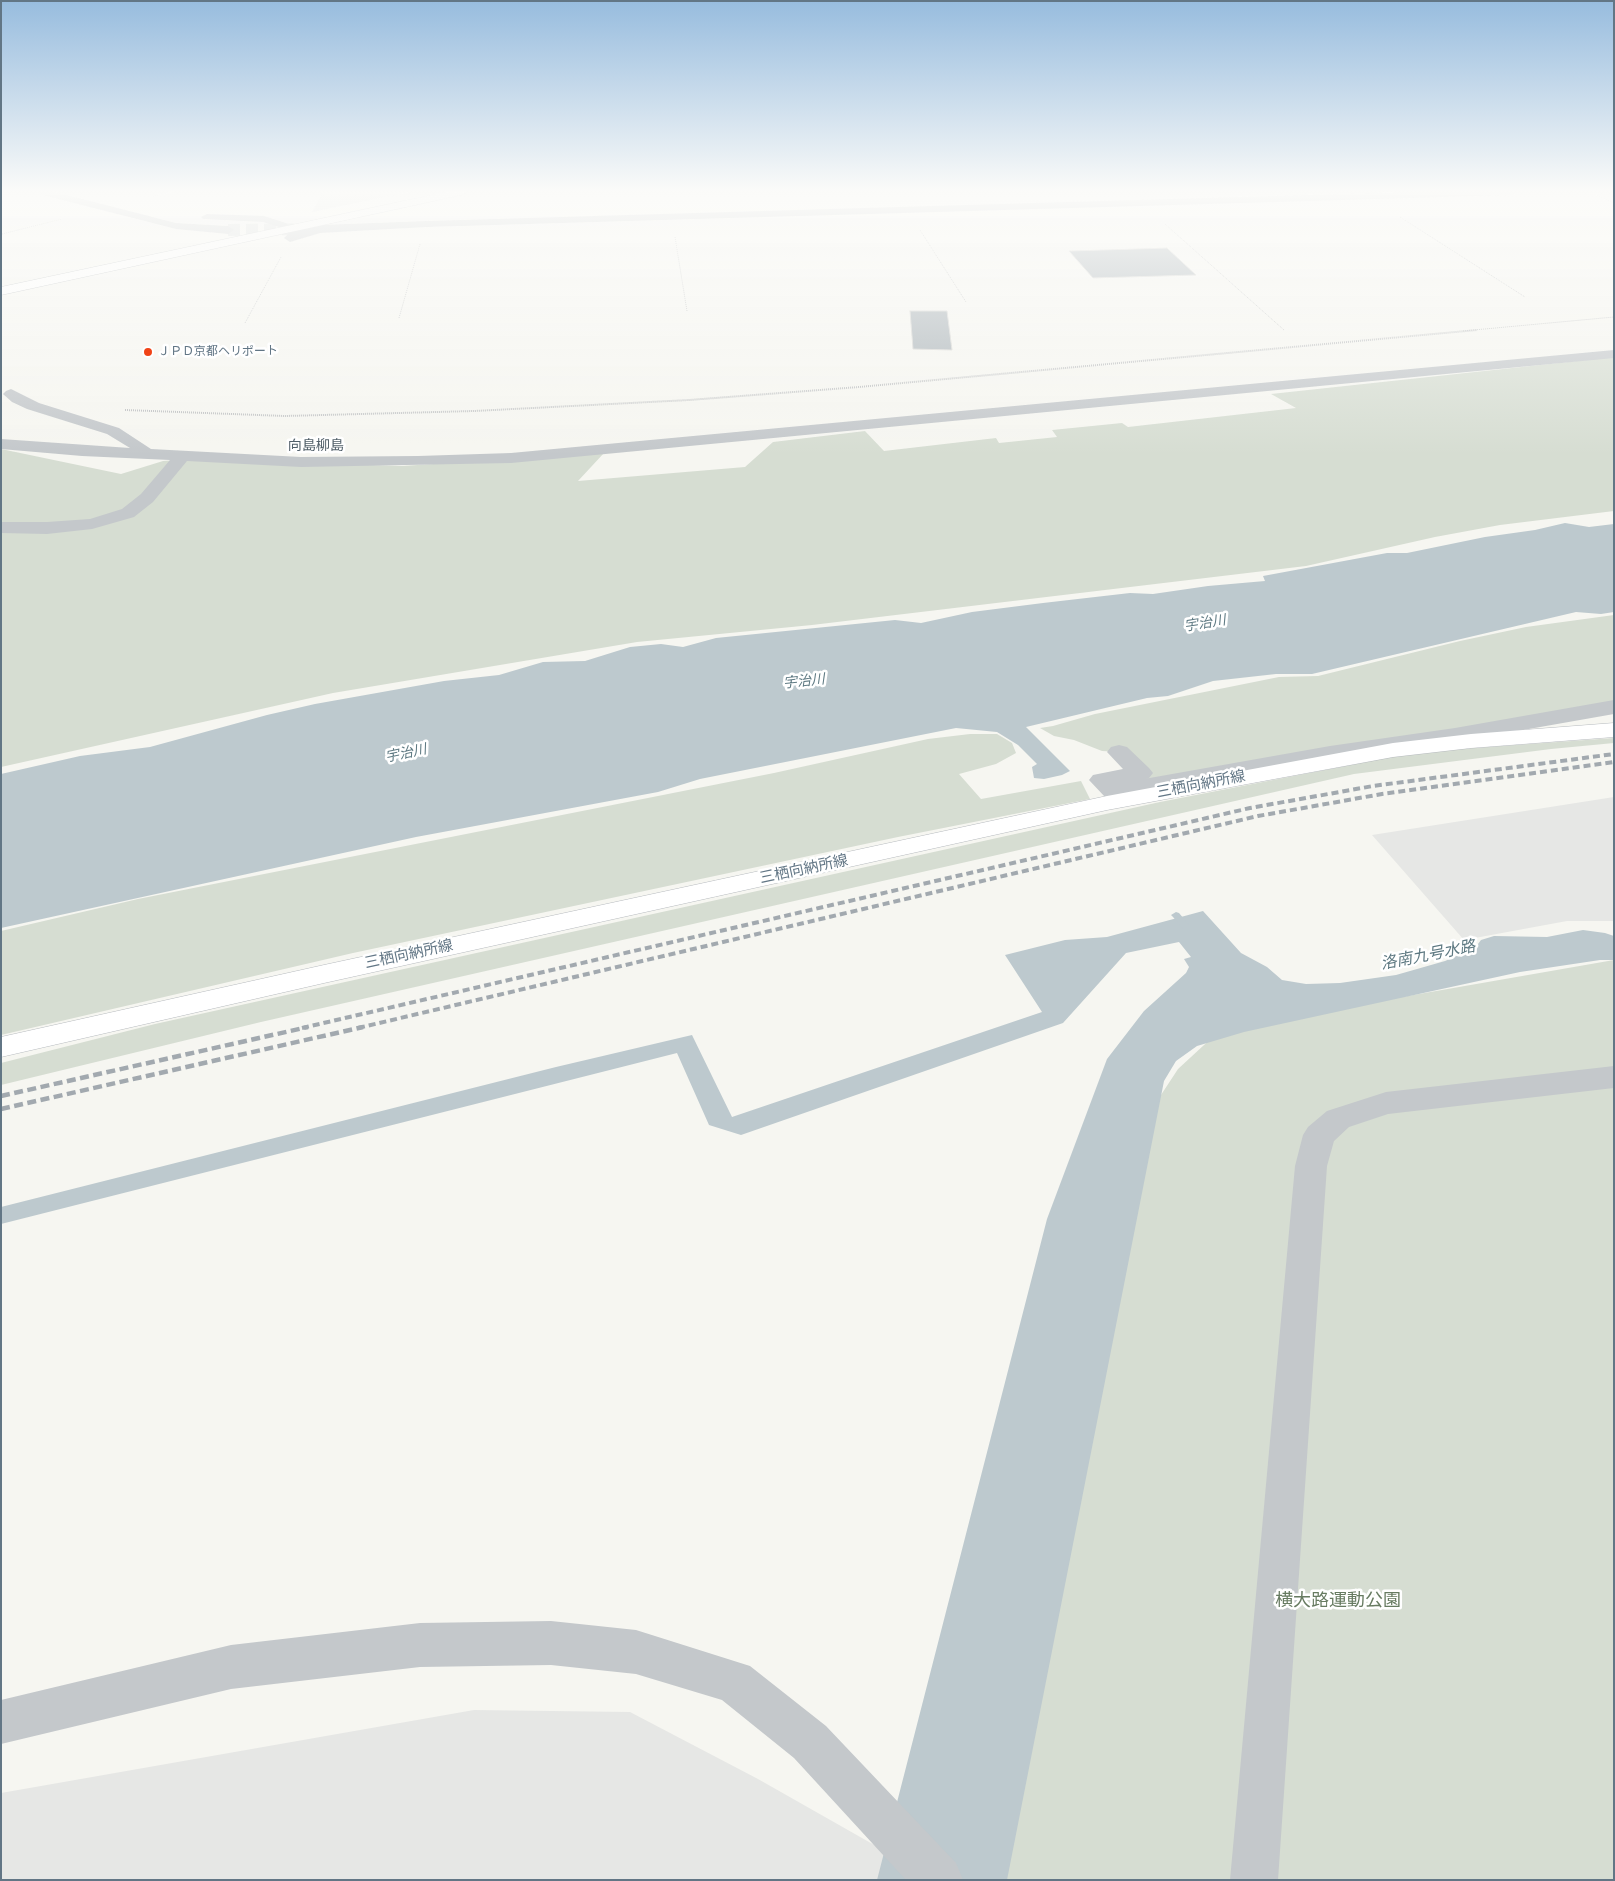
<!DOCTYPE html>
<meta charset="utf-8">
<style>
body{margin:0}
#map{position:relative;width:1615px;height:1881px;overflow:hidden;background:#f6f6f1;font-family:"Roboto Condensed",sans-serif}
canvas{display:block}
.frame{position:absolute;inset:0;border:2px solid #627685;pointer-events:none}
</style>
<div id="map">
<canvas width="1615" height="1881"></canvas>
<div class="frame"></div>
</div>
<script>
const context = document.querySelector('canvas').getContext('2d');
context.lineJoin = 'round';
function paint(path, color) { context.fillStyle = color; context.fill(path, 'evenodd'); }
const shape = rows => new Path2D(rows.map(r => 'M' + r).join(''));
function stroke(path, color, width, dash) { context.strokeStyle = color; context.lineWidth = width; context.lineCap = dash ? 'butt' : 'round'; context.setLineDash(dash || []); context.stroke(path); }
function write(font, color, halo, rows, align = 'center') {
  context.font = font + ' "Roboto Condensed","Noto Sans JP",sans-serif'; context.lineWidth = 5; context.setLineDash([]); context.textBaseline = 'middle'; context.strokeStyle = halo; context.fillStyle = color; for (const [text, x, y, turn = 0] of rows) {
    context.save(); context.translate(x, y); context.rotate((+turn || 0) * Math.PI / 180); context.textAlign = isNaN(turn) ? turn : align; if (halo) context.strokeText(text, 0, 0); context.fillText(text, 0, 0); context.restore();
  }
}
const built = shape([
 [323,192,409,192,312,212],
 [1614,797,1614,921,1567,921,1464,940,1372,835],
 [474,1710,630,1712,758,1779,936,1880,1,1880,1,1793]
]);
const green = shape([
 [1614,357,1614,511,1500,525,1435,537,1306,566,812,625,637,642,333,693,1,767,1,449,121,474,163,461,193,459,402,466,604,453,578,481,745,467,773,442,865,431,884,451,996,438,999,443,1057,437,1052,430,1122,423,1128,427,1296,408,1271,394],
 [1614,615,1614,707,1114,792,1140,773,1119,752,1102,751,1074,740,1054,736,1040,728,1053,726,1095,714,1279,677,1318,676,1460,641,1526,627],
 [970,734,997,734,1012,743,1016,753,996,764,959,774,981,799,1081,781,1090,799,898,837,353,953,1,1035,1,931,138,899,774,773,928,739],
 [1614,738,1614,743,1551,749,1354,774,261,1022,1,1085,1,1063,155,1024,1160,802,1417,752],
 [1614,960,1614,1880,1002,1880,1159,1098,1178,1069,1217,1033,1264,1021]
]);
const water = shape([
 [1565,523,1589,527,1614,524,1614,612,1601,614,1576,612,1312,674,1276,674,1213,681,1168,696,1147,698,1026,727,1070,771,1062,775,1044,779,1034,778,1032,767,1037,764,1018,745,997,732,956,728,700,779,658,792,416,837,1,928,1,774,80,756,150,747,267,715,315,704,444,681,499,675,543,662,585,661,630,647,661,644,683,647,716,638,895,620,921,623,972,612,1043,603,1130,593,1153,594,1208,586,1265,581,1263,576,1387,553,1407,553,1485,537,1535,530],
 [1203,911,1241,953,1267,967,1282,980,1306,984,1340,983,1396,975,1445,961,1475,948,1481,940,1494,936,1547,937,1583,930,1605,933,1614,936,1614,960,1600,960,1520,972,1244,1032,1197,1046,1176,1061,1164,1081,1007,1880,877,1880,1047,1219,1107,1059,1144,1011,1186,973,1189,967,1184,959,1191,957,1179,942,1126,953,1063,1023,741,1135,709,1125,677,1053,1,1224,1,1207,556,1067,692,1035,732,1117,1042,1012,1005,955,1065,940,1107,937]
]);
const stream = shape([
 [1176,912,1179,913,1190,926,1192,928,1190,930,1184,930,1173,917,1171,915,1176,912]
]);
const building = shape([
 [1167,248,1196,275,1093,278,1069,251,1167,248],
 [910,311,947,311,952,350,913,349,910,311]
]);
const minorTunnel = shape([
 [228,230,306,229]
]);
const pathFar1 = shape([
 [1590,192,1614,203],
 [151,197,172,192],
 [1400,217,1525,297],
 [1165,224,1284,330],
 [920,230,966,302],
 [2,234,62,219],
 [675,237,687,311],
 [399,318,420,244],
 [245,323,281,257],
 [1463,331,1614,317]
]);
const path = shape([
 [125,410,285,416,474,411,689,400,859,387,1477,330]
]);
const minor = shape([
 [38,192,55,192,176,223,228,226,234,230,228,234,176,229,39,194,38,192],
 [1406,192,1518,192,1513,195,426,227,320,233,290,242,284,238,290,232,320,225,426,221,1406,192],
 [207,214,264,216,286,223,288,225,282,228,263,222,203,219,201,217,207,214],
 [1614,350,1614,358,511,463,301,467,187,461,153,502,134,517,92,529,47,534,1,533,1,522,47,522,90,519,122,509,141,494,170,460,82,456,1,449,1,439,130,448,107,434,27,409,12,402,3,394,6,391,11,389,39,403,119,428,151,449,301,457,418,456,511,453,1614,350],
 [1614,700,1614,714,1455,742,1330,760,1114,799,1105,797,1089,780,1093,775,1123,769,1107,752,1111,747,1119,745,1127,747,1149,768,1153,773,1149,778,1144,779,1330,746,1455,728,1614,700],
 [1614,1066,1614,1088,1388,1114,1349,1127,1334,1141,1327,1166,1278,1880,1230,1880,1295,1166,1303,1135,1308,1127,1327,1111,1386,1092,1614,1066],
 [551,1621,636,1630,750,1666,826,1726,956,1863,963,1880,906,1880,794,1758,722,1700,636,1674,551,1665,420,1667,231,1689,1,1744,1,1700,231,1645,420,1623,551,1621]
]);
const major = shape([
 [1614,723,1614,737,1471,748,1393,757,1107,810,324,983,1,1057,1,1037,324,965,1107,796,1393,743,1471,734,1614,723]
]);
const highway = shape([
 [446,192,466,192,461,195,1,295,1,287,446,192]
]);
const railFar1 = shape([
 [302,1028,1250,808,1373,786,1614,754],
 [358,1028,1258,816,1382,794,1614,762]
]);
const rail = shape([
 [1,1096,308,1027],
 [1,1109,363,1027]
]);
const markers = [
 [148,352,5,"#f04317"]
];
const farPoinames = [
 ["ＪＰＤ京都ヘリポート",158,352]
];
const farNeighbourhoodnames = [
 ["向島柳島",316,446]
];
const farWaternames = [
 ["宇治川",1205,624,-9],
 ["宇治川",804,682,-6],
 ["宇治川",406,754,-12]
];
const streetNames = [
 ["三栖向納所線",1201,785,-11],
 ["三栖向納所線",804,870,-12],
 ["三栖向納所線",409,955,-12]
];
const waterNames = [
 ["洛南九号水路",1428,956,-11]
];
const nearParknames = [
 ["横大路運動公園",1338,1601]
];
paint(built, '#e6e7e5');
paint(green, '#d6ddd2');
paint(water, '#bdc9ce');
paint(stream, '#bdc9ce');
paint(building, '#abb4b9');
stroke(building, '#d7d7d4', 1);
stroke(minorTunnel, '#d1d6d6', 12, [12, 6]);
stroke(major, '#b7bbbf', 1);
stroke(highway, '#b6babd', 1);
stroke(pathFar1, '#bec0c2', 1, [1, 1]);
stroke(path, '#bec0c2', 2, [1, 1]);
paint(minor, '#c4c8cb');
paint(major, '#fff');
paint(highway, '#fff');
stroke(railFar1, '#a2a9af', 4, [7, 4]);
stroke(rail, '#a2a9af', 4.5, [9, 4.5]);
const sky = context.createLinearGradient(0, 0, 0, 455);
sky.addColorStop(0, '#97bcde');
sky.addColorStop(0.42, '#fbfbf9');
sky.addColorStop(1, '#fbfbf900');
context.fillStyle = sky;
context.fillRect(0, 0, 1615, 455);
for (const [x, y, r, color] of markers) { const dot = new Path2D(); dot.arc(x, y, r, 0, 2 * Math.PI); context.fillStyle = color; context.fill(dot); stroke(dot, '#fff', 2); }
write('12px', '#627685', '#fff', farPoinames, 'left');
write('14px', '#515f69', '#fff', farNeighbourhoodnames);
write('italic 14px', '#5e7982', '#fff', farWaternames);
write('15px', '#627685', '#fff', streetNames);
write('italic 16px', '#5e7982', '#fff', waterNames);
write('18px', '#677b61', '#fff', nearParknames);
</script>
